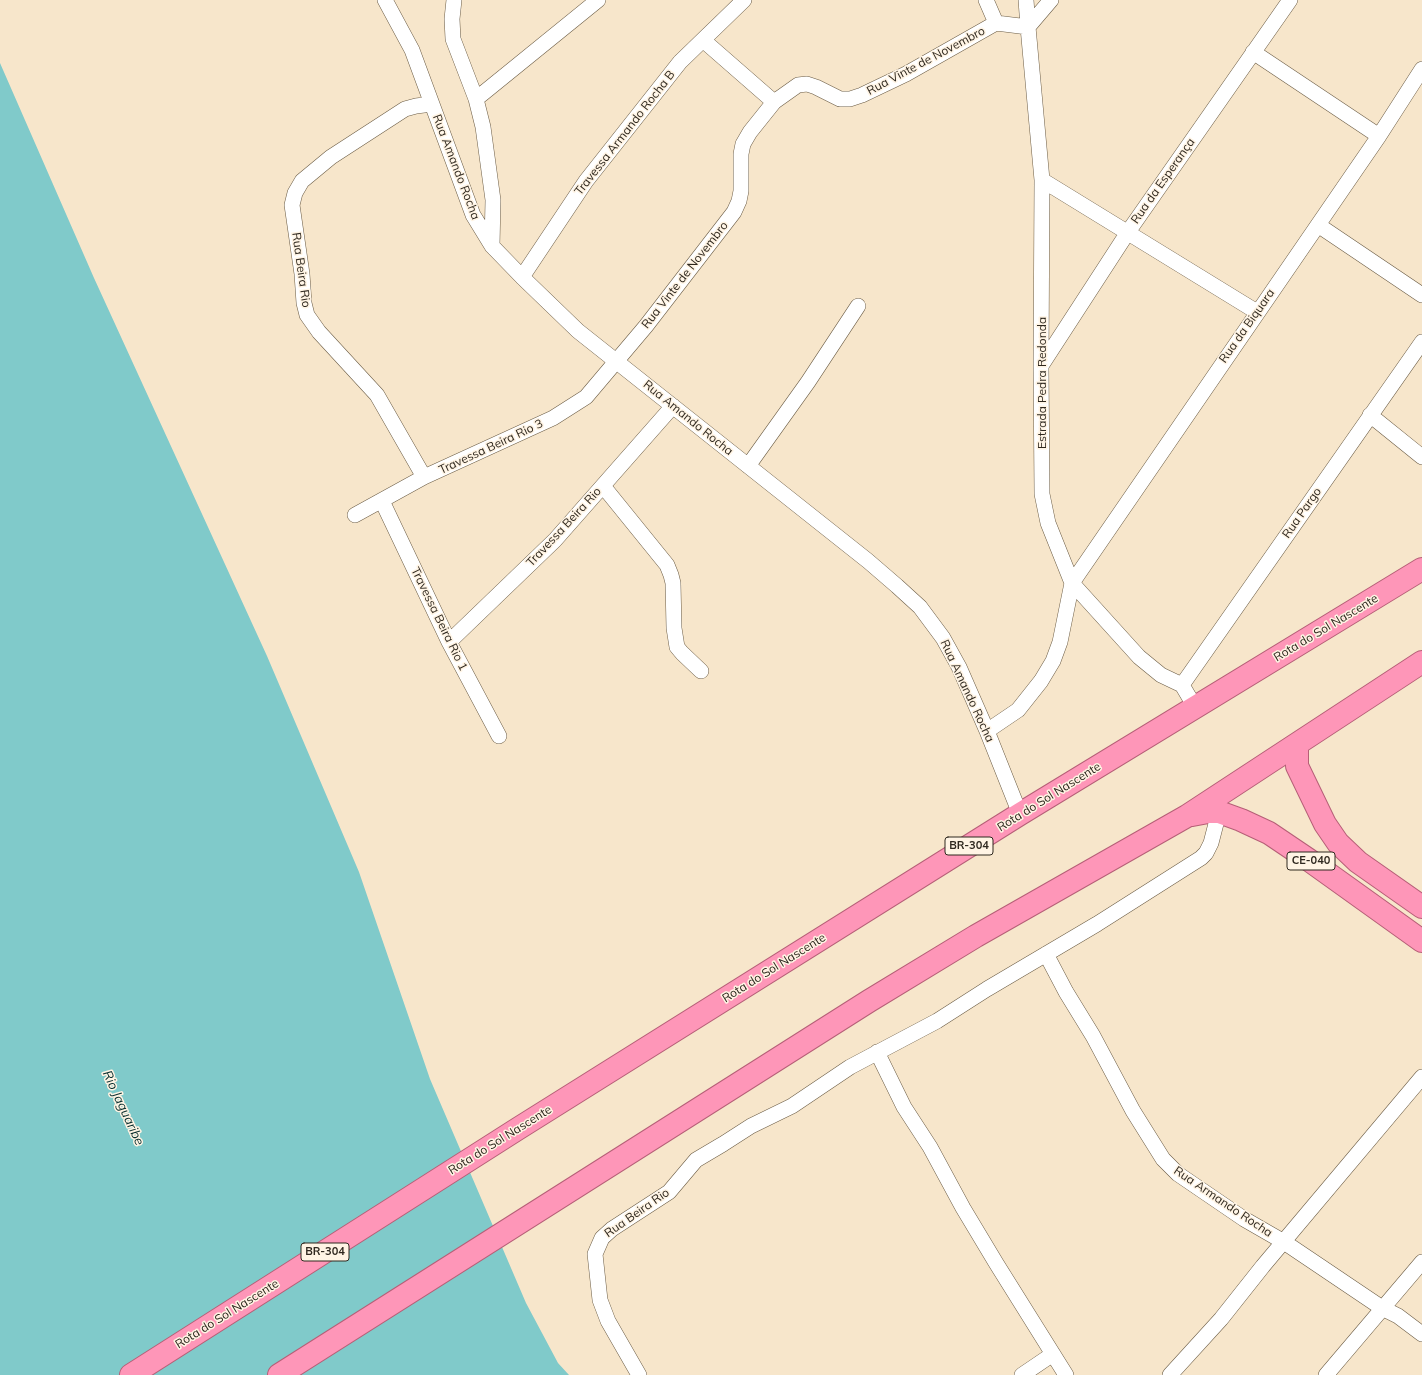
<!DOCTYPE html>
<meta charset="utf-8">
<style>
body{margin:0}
canvas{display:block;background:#f7e6cb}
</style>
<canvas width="1422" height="1375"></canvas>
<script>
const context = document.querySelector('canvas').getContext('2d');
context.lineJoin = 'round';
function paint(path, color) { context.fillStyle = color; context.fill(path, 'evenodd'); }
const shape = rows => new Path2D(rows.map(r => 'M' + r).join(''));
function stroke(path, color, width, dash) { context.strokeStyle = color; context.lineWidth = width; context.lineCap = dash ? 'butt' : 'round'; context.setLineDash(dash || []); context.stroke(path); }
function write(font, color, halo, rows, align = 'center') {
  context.font = font + ' Mulish,sans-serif'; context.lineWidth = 3; context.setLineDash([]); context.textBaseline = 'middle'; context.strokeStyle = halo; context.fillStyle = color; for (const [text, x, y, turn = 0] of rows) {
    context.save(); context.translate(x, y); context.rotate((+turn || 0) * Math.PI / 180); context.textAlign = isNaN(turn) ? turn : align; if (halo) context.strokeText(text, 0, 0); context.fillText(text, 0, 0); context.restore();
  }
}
const water = shape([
 [0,63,94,278,267,656,359,872,430,1079,526,1303,558,1363,569,1375,0,1375]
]);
const minor = shape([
 [385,0,412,50,473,215,492,246,522,277,578,331,868,561,897,586,920,607,943,638,959,667,987,731,1020,814],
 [454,0,452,19,453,39,476,99,483,127,493,200,492,246],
 [986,0,996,23],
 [703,40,774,102],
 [1253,52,1379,136],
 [476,99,598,0],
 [1042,180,1257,312],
 [1318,225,1422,295],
 [522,277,586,181,680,62,744,0],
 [1041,366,1128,232,1290,0],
 [1370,415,1422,457],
 [748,466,808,382,858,306],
 [424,477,377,395,319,332,307,315,304,303,302,274,292,205,295,193,302,181,331,157,405,109,416,106,432,104],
 [603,486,667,565,671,575,673,583,674,628,677,647,682,653,701,671],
 [382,501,449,642,499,736],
 [355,515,424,477,553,418,586,397,646,326,734,212,739,201,741,191,741,154,743,144,750,132,774,102,798,85,807,84,816,87,840,99,850,99,862,95,906,74,996,23,1028,27,1051,0],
 [449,642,555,540,673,406],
 [1182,685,1422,342],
 [1195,707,1182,685,1161,675,1139,657,1072,583,1379,136,1422,69],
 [987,731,1018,710,1041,681,1053,661,1060,642,1072,583,1048,523,1042,494,1041,366,1042,180,1028,27,1026,0],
 [1046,954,1066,992,1093,1036,1133,1111,1163,1159,1178,1174,1244,1219,1284,1242,1382,1308,1398,1316,1422,1334],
 [877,1052,904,1107,930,1147,963,1208,996,1263,1066,1375],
 [639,1375,608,1321,600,1300,595,1254,602,1238,612,1229,669,1192,696,1160,723,1144,751,1126,792,1106,850,1067,937,1021,987,989,1097,924,1201,858,1206,853,1211,843,1219,812],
 [1022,1375,1053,1354],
 [1170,1375,1221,1319,1263,1266,1422,1077],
 [1326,1375,1422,1262]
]);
const trunk = shape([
 [1297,745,1297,766,1325,824,1338,843,1358,862,1422,907],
 [1192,815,1208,812,1219,812,1241,820,1269,833,1309,860,1422,941],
 [131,1375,519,1128,1020,814,1422,569],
 [279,1375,869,1001,976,936,1187,816,1422,662]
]);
const shields = [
 [969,846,48],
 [1311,861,48],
 [325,1252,48]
];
const shieldNames = [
 ["BR-304",969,846],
 ["CE-040",1311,861],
 ["BR-304",325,1252]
];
const streetNames = [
 ["Rua Vinte de Novembro",926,61,-28],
 ["Travessa Armando Rocha B",625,133,-52],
 ["Rua Amando Rocha",456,167,69],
 ["Rua da Esperança",1163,181,-55],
 ["Rua Beira Rio",301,270,82],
 ["Rua Vinte de Novembro",685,275,-52],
 ["Rua da Biquara",1247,326,-55],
 ["Estrada Pedra Redonda",1042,383,-90],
 ["Rua Amando Rocha",688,418,39],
 ["Travessa Beira Rio 3",491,447,-25],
 ["Rua Pargo",1302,513,-55],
 ["Travessa Beira Rio",564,527,-47],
 ["Travessa Beira Rio 1",439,619,64],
 ["Rota do Sol Nascente",1326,628,-31],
 ["Rua Amando Rocha",967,691,65],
 ["Rota do Sol Nascente",1049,797,-32],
 ["Rota do Sol Nascente",774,968,-32],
 ["Rota do Sol Nascente",500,1140,-32],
 ["Rua Armando Rocha",1223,1202,34],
 ["Rua Beira Rio",637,1213,-35],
 ["Rota do Sol Nascente",227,1314,-32]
];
const waterNames = [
 ["Rio Jaguaribe",123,1108,65]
];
paint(water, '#80caca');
stroke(minor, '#6b5c45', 16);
stroke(trunk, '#b65f77', 24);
stroke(minor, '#fff', 15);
stroke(trunk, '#fe96b8', 22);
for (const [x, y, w] of shields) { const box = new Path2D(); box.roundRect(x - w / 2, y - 9, w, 18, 3); context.fillStyle = '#fff4e4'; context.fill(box); stroke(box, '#2f281f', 1); }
write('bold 11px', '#2f281f', null, shieldNames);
write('12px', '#2f281f', '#fff4e4', streetNames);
write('italic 13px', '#0a3030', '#fff4e4', waterNames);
</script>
